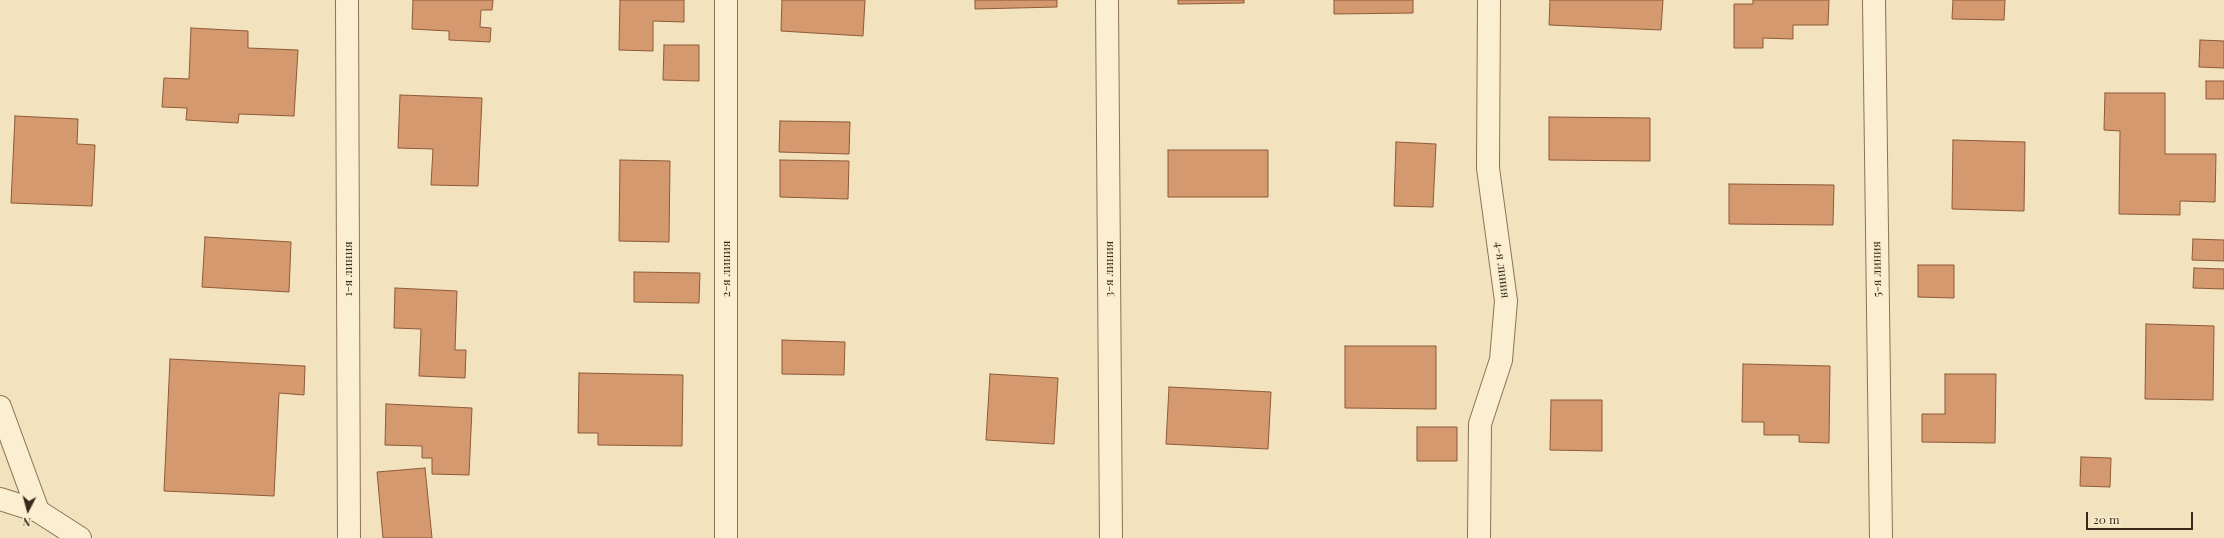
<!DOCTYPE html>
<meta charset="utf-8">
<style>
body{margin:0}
#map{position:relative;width:2224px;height:538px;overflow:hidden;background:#f2e2bd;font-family:"Playfair Display",serif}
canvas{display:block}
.north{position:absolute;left:8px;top:490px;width:40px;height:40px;-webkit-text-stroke:3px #f9eccd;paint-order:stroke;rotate:186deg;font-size:11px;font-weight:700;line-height:16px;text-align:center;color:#39291b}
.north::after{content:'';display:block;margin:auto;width:14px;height:18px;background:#39291b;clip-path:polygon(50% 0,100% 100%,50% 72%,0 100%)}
.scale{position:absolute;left:2086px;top:512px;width:107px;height:18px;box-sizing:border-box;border:2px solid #39291b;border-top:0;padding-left:5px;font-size:12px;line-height:14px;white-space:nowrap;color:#39291b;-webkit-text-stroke:3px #f9eccd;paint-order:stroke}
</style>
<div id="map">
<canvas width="2224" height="538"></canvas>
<div class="north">N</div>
<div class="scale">20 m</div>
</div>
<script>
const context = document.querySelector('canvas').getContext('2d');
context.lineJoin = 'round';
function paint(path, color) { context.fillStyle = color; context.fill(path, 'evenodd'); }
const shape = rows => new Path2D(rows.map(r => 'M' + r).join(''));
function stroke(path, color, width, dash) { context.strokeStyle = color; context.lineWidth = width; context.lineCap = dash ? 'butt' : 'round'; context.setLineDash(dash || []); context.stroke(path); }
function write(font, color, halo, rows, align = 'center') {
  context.font = font + ' "Playfair Display",serif'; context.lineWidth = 3; context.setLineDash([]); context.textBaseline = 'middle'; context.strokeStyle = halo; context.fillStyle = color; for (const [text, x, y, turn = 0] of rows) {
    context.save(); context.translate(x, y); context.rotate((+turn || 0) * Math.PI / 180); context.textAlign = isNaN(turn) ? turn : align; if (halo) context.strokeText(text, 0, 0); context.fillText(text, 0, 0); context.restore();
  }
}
const building = shape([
 [413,0,493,0,492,10,481,10,480,27,491,28,490,42,449,40,449,31,412,29,413,0],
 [620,0,684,0,684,22,653,21,653,51,619,50,620,0],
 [782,0,865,0,863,36,781,31,782,0],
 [975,0,1057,0,1057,7,975,9,975,0],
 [1178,0,1244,0,1244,3,1178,4,1178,0],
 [1334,0,1413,0,1413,13,1334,14,1334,0],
 [1550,0,1663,0,1661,30,1549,25,1550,0],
 [1753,0,1829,0,1828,25,1793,25,1793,39,1763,38,1763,48,1734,48,1734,4,1753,4,1753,0],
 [1953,0,2005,0,2004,20,1952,19,1953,0],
 [191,28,248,31,248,48,298,50,294,116,239,114,238,123,186,120,187,108,162,107,164,78,189,79,191,28],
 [2200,40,2224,41,2224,68,2199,67,2200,40],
 [664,45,699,45,699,81,663,80,664,45],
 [2206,81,2224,81,2224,99,2206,99,2206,81],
 [2105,93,2165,93,2165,154,2216,154,2215,202,2180,201,2180,215,2119,214,2120,131,2104,130,2105,93],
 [400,95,482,98,478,186,431,185,433,149,398,148,400,95],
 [15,116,78,119,77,144,95,145,92,206,11,203,15,116],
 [1549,117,1650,118,1650,161,1549,160,1549,117],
 [780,121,850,122,849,154,779,152,780,121],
 [1953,140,2025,142,2024,211,1952,209,1953,140],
 [1396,142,1436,144,1433,207,1394,206,1396,142],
 [1168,150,1268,150,1268,197,1168,197,1168,150],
 [620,160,670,161,669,242,619,241,620,160],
 [780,160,849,161,848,199,780,197,780,160],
 [1729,184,1834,185,1833,225,1729,224,1729,184],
 [205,237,291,242,289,292,202,287,205,237],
 [2193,239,2224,240,2224,261,2192,260,2193,239],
 [1918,265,1954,265,1954,298,1918,297,1918,265],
 [2194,268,2224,269,2224,289,2193,288,2194,268],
 [634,272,700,273,699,303,634,302,634,272],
 [395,288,457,291,455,350,466,350,465,378,419,376,421,329,394,328,395,288],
 [2146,324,2214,326,2213,400,2145,399,2146,324],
 [782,340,845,342,844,375,782,374,782,340],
 [1345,346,1436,346,1436,409,1345,408,1345,346],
 [170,359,305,366,304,395,279,393,274,496,164,491,170,359],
 [1743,364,1830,366,1829,443,1799,442,1799,435,1764,435,1764,422,1742,422,1743,364],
 [579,373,683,375,682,446,598,445,598,433,578,433,579,373],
 [990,374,1058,378,1054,444,986,440,990,374],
 [1945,374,1996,374,1995,443,1922,442,1922,414,1945,414,1945,374],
 [1169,387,1271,392,1268,449,1166,444,1169,387],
 [1551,400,1602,400,1602,451,1550,450,1551,400],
 [386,404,472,408,469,475,432,474,432,458,422,458,422,446,385,445,386,404],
 [1417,427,1457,427,1457,461,1417,461,1417,427],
 [2081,457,2111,458,2110,487,2080,486,2081,457],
 [425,468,432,538,383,538,377,472,425,468]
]);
const street = shape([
 [347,0,349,538],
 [726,0,726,538],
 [1107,0,1111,538],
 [1874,0,1881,538],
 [0,407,38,511],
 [0,499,38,511,80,538],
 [1479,538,1480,424,1501,360,1506,301,1488,168,1489,0]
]);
const streetNames = [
 ["1-я линия",348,269,-90],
 ["2-я линия",726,269,-90],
 ["3-я линия",1109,269,-90],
 ["5-я линия",1877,269,-91],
 ["4-я линия",1502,270,83]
];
paint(building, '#d4996f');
stroke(building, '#8d5a38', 1);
stroke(street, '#8c7254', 24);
stroke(street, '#fcefd1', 22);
write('12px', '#39291b', '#f9eccd', streetNames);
</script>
